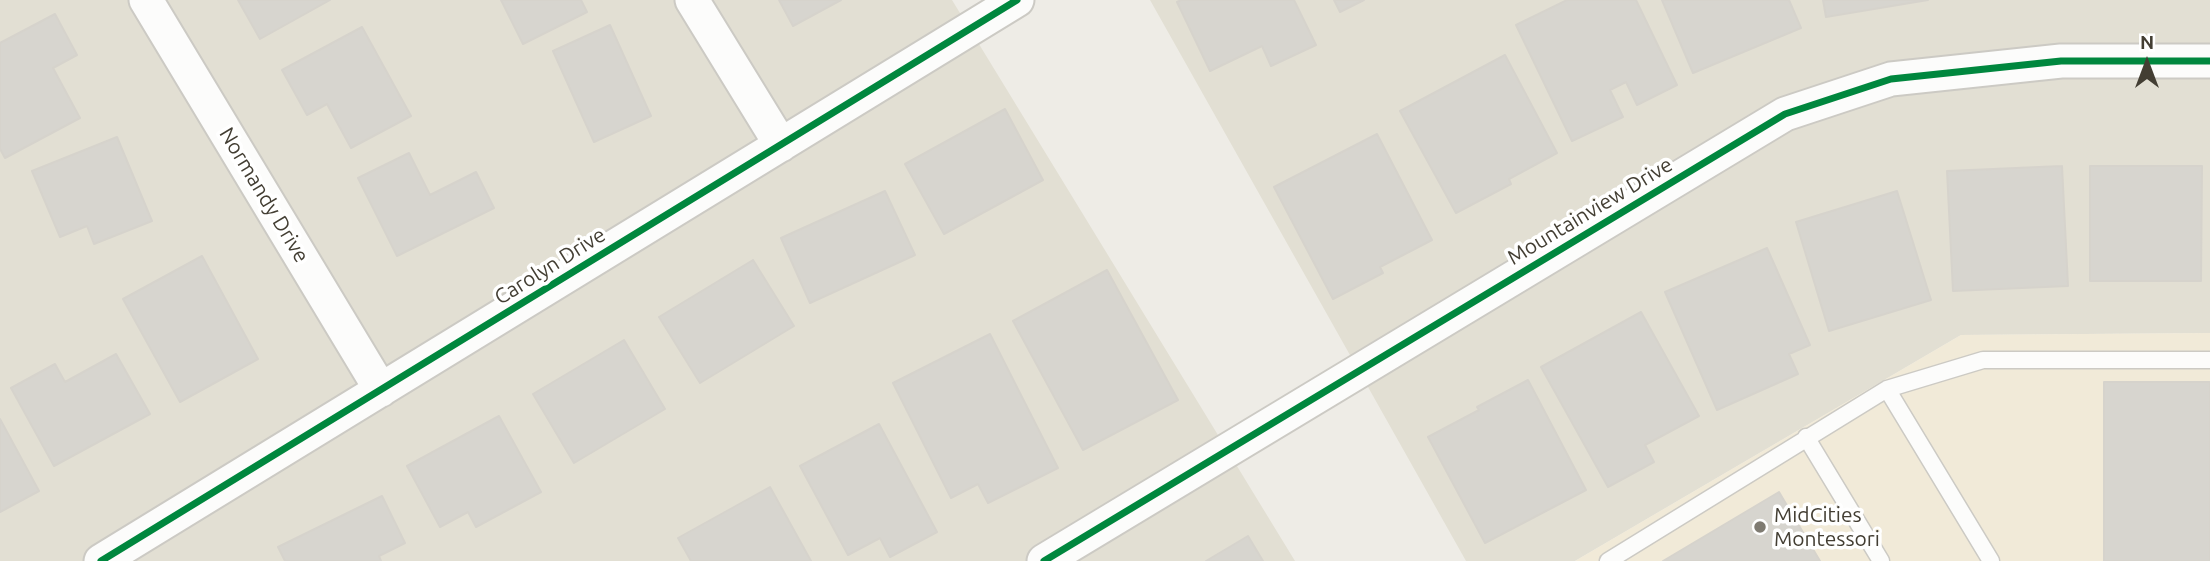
<!DOCTYPE html>
<style>
body{margin:0}
#map{position:relative;width:2210px;height:561px;overflow:hidden;background:#eeece6;font-family:Ubuntu,sans-serif}
canvas{display:block}
.north{position:absolute;left:2112px;top:28px;width:70px;height:70px;-webkit-text-stroke:5px #fff;paint-order:stroke;rotate:0deg;font-size:19px;font-weight:700;line-height:28px;text-align:center;color:#433e33}
.north::after{content:'';display:block;margin:auto;width:24px;height:32px;background:#433e33;clip-path:polygon(50% 0,100% 100%,50% 72%,0 100%)}
</style>
<div id="map">
<canvas width="2210" height="561"></canvas>
<div class="north">N</div>
</div>
<script>
const context = document.querySelector('canvas').getContext('2d');
context.lineJoin = 'round';
function paint(path, color) { context.fillStyle = color; context.fill(path, 'evenodd'); }
const shape = rows => new Path2D(rows.map(r => 'M' + r).join(''));
function stroke(path, color, width, dash) { context.strokeStyle = color; context.lineWidth = width; context.lineCap = dash ? 'butt' : 'round'; context.setLineDash(dash || []); context.stroke(path); }
function write(font, color, halo, rows, align = 'center') {
  context.font = font + ' Ubuntu,sans-serif'; context.lineWidth = 7; context.setLineDash([]); context.textBaseline = 'middle'; context.strokeStyle = halo; context.fillStyle = color; for (const [text, x, y, turn = 0] of rows) {
    context.save(); context.translate(x, y); context.rotate((+turn || 0) * Math.PI / 180); context.textAlign = isNaN(turn) ? turn : align; if (halo) context.strokeText(text, 0, 0); context.fillText(text, 0, 0); context.restore();
  }
}
const residential = shape([
 [0,0,952,0,1295,561,0,561],
 [1150,0,2210,0,2210,333,1961,335,1575,561,1466,561]
]);
const commercial = shape([
 [2210,333,2210,561,1575,561,1961,335]
]);
const building = shape([
 [238,0,330,0,260,39,238,0],
 [501,0,581,0,587,12,523,44,501,0],
 [779,0,841,0,793,26,779,0],
 [1181,0,1294,0,1316,45,1271,66,1262,46,1210,71,1177,2,1181,0],
 [1334,0,1364,0,1340,12,1334,0],
 [1567,0,1636,0,1677,85,1637,105,1626,82,1610,90,1623,117,1572,141,1516,25,1567,0],
 [1662,0,1789,0,1801,28,1693,73,1662,0],
 [1823,0,1928,0,1826,17,1823,0],
 [55,14,77,55,53,68,80,118,5,158,0,149,0,43,55,14],
 [610,25,651,116,594,142,553,51,610,25],
 [362,27,411,116,351,148,327,104,307,115,282,70,362,27],
 [1505,55,1557,153,1509,179,1511,184,1456,213,1400,111,1505,55],
 [1005,109,1043,180,944,234,905,164,1005,109],
 [1377,134,1432,240,1380,267,1383,273,1333,299,1274,187,1377,134],
 [117,137,152,221,94,244,87,226,60,237,32,171,117,137],
 [409,153,430,195,476,172,494,208,397,256,358,178,409,153],
 [2062,166,2068,286,1953,291,1947,171,2062,166],
 [2090,166,2202,166,2201,281,2090,281,2090,166],
 [885,191,915,255,810,303,781,238,885,191],
 [1897,191,1931,300,1829,331,1796,222,1897,191],
 [1767,248,1810,345,1789,354,1798,374,1717,410,1665,292,1767,248],
 [202,256,258,359,180,402,123,299,202,256],
 [753,260,794,326,700,383,659,317,753,260],
 [1107,270,1178,400,1083,450,1013,321,1107,270],
 [1641,312,1699,416,1645,445,1654,462,1608,487,1541,367,1641,312],
 [990,334,1058,468,988,503,978,484,951,498,893,383,990,334],
 [624,340,665,409,574,463,533,394,624,340],
 [116,354,150,414,54,466,11,388,55,364,65,382,116,354],
 [1528,380,1586,490,1485,543,1428,437,1479,410,1477,407,1528,380],
 [2104,382,2210,382,2210,561,2104,561,2104,382],
 [499,416,541,492,476,527,468,512,440,527,407,466,499,416],
 [0,419,39,491,0,512,0,419],
 [879,424,937,532,890,557,880,538,848,555,800,466,879,424],
 [770,487,811,561,691,561,678,538,770,487],
 [1779,492,1820,561,1663,561,1779,492],
 [382,496,405,543,379,556,381,561,285,561,278,547,382,496],
 [1248,536,1263,561,1206,561,1248,536]
]);
const service = shape([
 [1887,389,1991,561],
 [1806,437,1881,561],
 [1608,561,1887,389,1983,360,2210,360]
]);
const minor = shape([
 [146,0,381,390],
 [692,0,781,145],
 [101,561,1017,0],
 [1044,561,1785,114,1891,79,2061,61,2210,61]
]);
const cycleway = shape([
 [101,561,1017,0],
 [1044,561,1785,114,1891,79,2061,61,2210,61]
]);
const markers = [
 [1760,527,7,"#7f7b72"]
];
const streetNames = [
 ["Normandy Drive",264,195,59],
 ["Mountainview Drive",1590,211,-31],
 ["Carolyn Drive",550,266,-32]
];
const poiNames = [
 ["MidCities",1774,515],
 ["Montessori",1774,539]
];
paint(residential, '#e2dfd3');
paint(commercial, '#f1ead8');
paint(building, '#d7d5cf');
stroke(building, '#d6d3cc', 2);
stroke(service, '#cccac4', 19);
stroke(minor, '#cccac4', 37);
stroke(service, '#fcfcfb', 16);
stroke(minor, '#fcfcfb', 33);
stroke(cycleway, '#00873e', 7);
for (const [x, y, r, color] of markers) { const dot = new Path2D(); dot.arc(x, y, r, 0, 2 * Math.PI); context.fillStyle = color; context.fill(dot); stroke(dot, '#fff', 2.5); }
write('21px', '#433e33', '#fff', streetNames);
write('21px', '#433e33', '#fff', poiNames, 'left');
</script>
